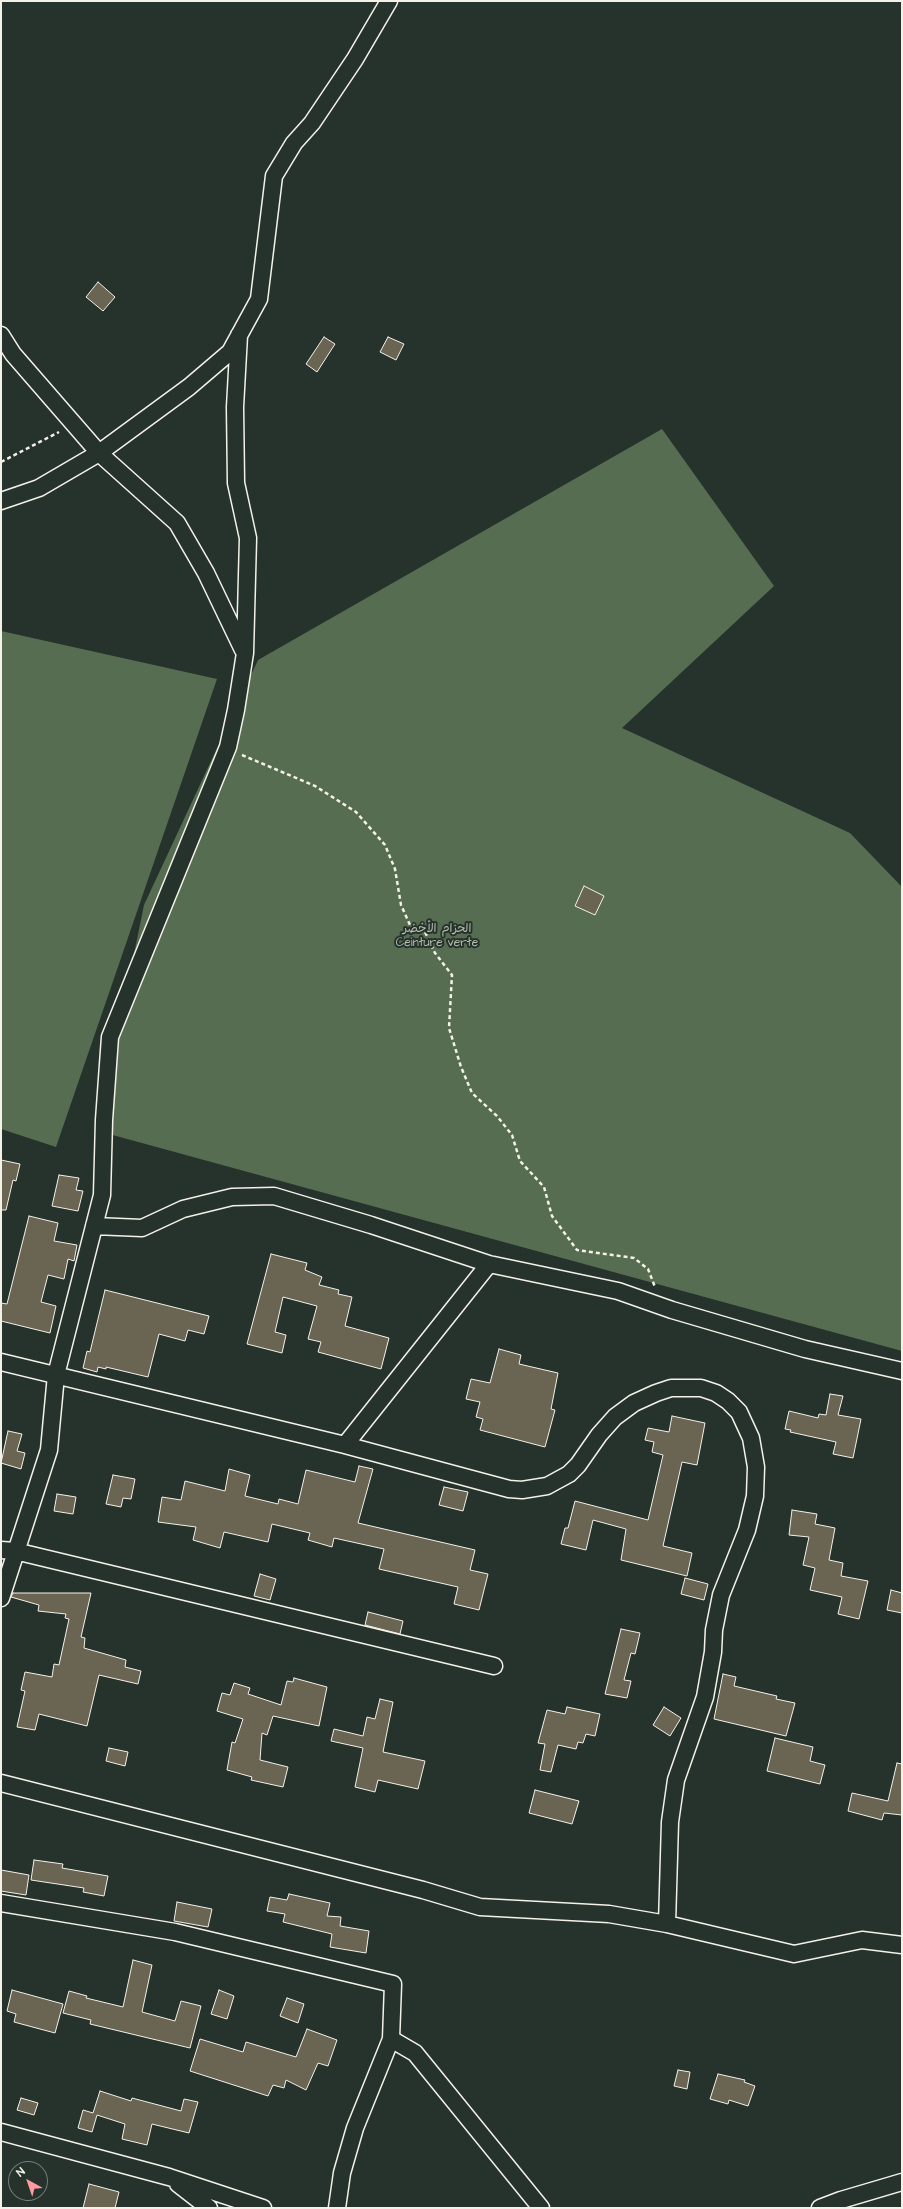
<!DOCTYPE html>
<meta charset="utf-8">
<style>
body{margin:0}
#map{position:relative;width:903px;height:2209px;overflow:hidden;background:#26332d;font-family:"Architects Daughter",sans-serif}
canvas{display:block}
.frame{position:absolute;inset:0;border:2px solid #f4f1e8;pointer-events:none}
.north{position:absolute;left:8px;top:2161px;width:40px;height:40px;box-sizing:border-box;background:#26332d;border:1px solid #787f78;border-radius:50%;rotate:320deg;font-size:11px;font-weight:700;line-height:16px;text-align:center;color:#f4f1e8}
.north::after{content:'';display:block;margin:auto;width:14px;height:18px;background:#ff9aa2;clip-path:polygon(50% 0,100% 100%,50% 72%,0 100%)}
</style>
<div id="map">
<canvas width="903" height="2209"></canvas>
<div class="frame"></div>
<div class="north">N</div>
</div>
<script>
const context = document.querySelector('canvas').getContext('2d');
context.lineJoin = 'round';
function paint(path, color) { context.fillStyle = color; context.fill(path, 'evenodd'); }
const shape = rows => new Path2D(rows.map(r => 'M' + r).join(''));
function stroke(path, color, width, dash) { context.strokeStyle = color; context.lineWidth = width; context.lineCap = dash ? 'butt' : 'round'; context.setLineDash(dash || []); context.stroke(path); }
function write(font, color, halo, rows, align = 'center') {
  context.font = font + ' "Architects Daughter","Playpen Sans Arabic",sans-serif'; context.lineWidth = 4; context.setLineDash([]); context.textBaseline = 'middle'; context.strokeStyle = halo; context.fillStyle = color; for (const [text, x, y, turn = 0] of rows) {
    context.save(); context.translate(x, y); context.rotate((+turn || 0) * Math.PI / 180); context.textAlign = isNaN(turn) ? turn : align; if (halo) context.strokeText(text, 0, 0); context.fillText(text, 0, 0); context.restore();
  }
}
const green = shape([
 [662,429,774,586,622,728,850,833,902,887,902,1351,98,1131,144,905,258,660],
 [1,631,217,679,56,1147,1,1129]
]);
const building = shape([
 [98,282,115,297,103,311,86,297,98,282],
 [324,337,335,344,317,372,306,364,324,337],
 [388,337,404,344,396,360,380,352,388,337],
 [584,886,604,896,595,915,575,906,584,886],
 [1,1160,20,1164,16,1181,13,1180,6,1210,1,1210,1,1160],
 [59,1175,79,1178,76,1190,83,1191,78,1211,52,1206,59,1175],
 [29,1216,58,1223,54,1241,77,1245,74,1261,68,1259,64,1279,48,1275,41,1302,56,1306,50,1333,1,1321,1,1303,7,1304,29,1216],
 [271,1254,307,1263,305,1270,322,1277,319,1285,339,1290,338,1294,352,1297,345,1326,389,1338,381,1369,318,1352,321,1342,308,1339,317,1306,283,1297,275,1332,286,1335,282,1353,247,1344,271,1254],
 [105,1290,209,1316,204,1334,188,1330,185,1341,159,1334,148,1377,106,1367,106,1369,98,1367,97,1372,83,1368,87,1351,90,1352,105,1290],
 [499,1349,521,1355,519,1364,558,1373,551,1409,555,1410,545,1447,480,1430,483,1419,476,1417,480,1402,466,1399,471,1379,490,1383,499,1349],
 [830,1394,843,1396,838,1415,861,1419,853,1458,833,1454,836,1442,790,1432,791,1430,785,1429,789,1411,818,1418,819,1414,826,1415,830,1394],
 [672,1416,705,1423,697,1465,682,1462,663,1546,692,1553,687,1576,621,1560,626,1529,593,1520,586,1550,561,1544,565,1528,568,1528,575,1501,648,1520,663,1455,652,1452,654,1442,645,1440,648,1428,669,1432,672,1416],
 [8,1431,22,1434,17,1451,25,1453,21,1469,1,1463,8,1431],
 [359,1466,373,1469,358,1523,475,1550,470,1570,488,1574,479,1610,454,1604,458,1587,379,1569,384,1549,334,1538,332,1547,308,1540,310,1533,272,1524,268,1542,224,1532,220,1548,193,1540,196,1527,158,1522,162,1497,181,1500,185,1481,225,1491,229,1469,250,1475,245,1496,278,1504,279,1499,298,1504,306,1470,355,1482,359,1466],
 [113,1475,135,1479,131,1499,123,1498,121,1507,106,1504,113,1475],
 [444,1487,468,1492,463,1511,439,1505,444,1487],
 [57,1494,76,1497,73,1514,54,1511,57,1494],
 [792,1510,817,1514,815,1524,835,1528,829,1560,843,1563,841,1576,868,1581,859,1619,838,1614,842,1597,810,1590,815,1568,803,1565,809,1537,789,1535,792,1510],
 [260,1574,276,1579,270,1600,254,1596,260,1574],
 [685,1578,708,1584,704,1600,681,1594,685,1578],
 [891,1590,902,1593,902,1613,887,1610,891,1590],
 [13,1593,91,1593,81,1637,85,1638,84,1648,126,1660,125,1667,141,1671,138,1684,99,1675,87,1726,39,1714,35,1730,17,1727,25,1691,21,1690,25,1672,52,1677,54,1664,59,1665,69,1619,65,1618,66,1614,38,1611,39,1605,11,1597,13,1593],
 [368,1612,403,1621,400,1634,365,1625,368,1612],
 [621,1629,640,1633,635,1654,631,1653,624,1680,631,1681,627,1698,605,1694,621,1629],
 [723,1674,736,1677,734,1686,777,1696,776,1699,795,1703,786,1736,714,1719,723,1674],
 [294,1678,327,1687,319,1726,273,1716,267,1735,262,1733,260,1760,288,1767,283,1787,251,1780,252,1777,227,1770,232,1742,235,1743,243,1719,217,1711,222,1693,230,1695,234,1683,250,1688,248,1694,281,1705,287,1681,293,1682,294,1678],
 [380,1699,393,1702,383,1752,425,1761,418,1789,378,1780,375,1792,355,1787,363,1748,331,1741,334,1729,363,1736,367,1717,375,1719,380,1699],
 [567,1707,600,1714,595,1736,586,1734,583,1743,578,1742,576,1749,558,1745,551,1772,540,1770,545,1744,538,1743,547,1710,565,1714,567,1707],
 [664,1707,681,1718,670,1736,653,1725,664,1707],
 [775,1738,813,1747,810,1761,825,1765,820,1784,767,1771,775,1738],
 [109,1748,128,1752,125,1766,106,1761,109,1748],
 [897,1763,902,1764,902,1815,884,1813,882,1820,848,1811,852,1793,888,1801,897,1763],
 [535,1790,579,1801,572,1824,529,1813,535,1790],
 [34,1860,63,1864,62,1868,108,1876,104,1896,83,1892,84,1888,31,1880,34,1860],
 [1,1870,29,1875,26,1895,1,1891,1,1870],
 [289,1894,330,1903,327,1916,341,1917,340,1926,369,1931,366,1953,330,1947,332,1934,283,1922,285,1914,267,1911,270,1897,287,1900,289,1894],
 [177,1902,212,1909,208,1927,174,1921,177,1902],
 [133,1960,152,1965,142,2012,175,2021,181,2001,201,2006,190,2048,90,2024,91,2020,63,2013,69,1991,87,1996,86,1998,123,2007,133,1960],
 [12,1990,63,2004,55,2033,14,2022,16,2014,7,2011,12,1990],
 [219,1990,234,1996,227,2019,211,2014,219,1990],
 [287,1998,304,2004,298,2023,280,2016,287,1998],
 [307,2029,337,2040,328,2066,318,2063,306,2090,286,2080,284,2088,273,2085,268,2096,190,2071,200,2039,243,2052,246,2042,296,2057,307,2029],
 [678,2070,690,2072,687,2089,674,2086,678,2070],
 [718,2074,745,2080,744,2082,755,2086,748,2106,729,2100,728,2104,710,2099,718,2074],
 [100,2091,131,2101,132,2098,181,2111,184,2099,198,2102,189,2133,152,2124,147,2145,122,2139,125,2124,97,2115,92,2132,78,2128,83,2110,93,2113,100,2091],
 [21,2098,38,2103,34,2115,17,2110,21,2098],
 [89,2184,119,2192,115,2208,83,2208,89,2184]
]);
const path = shape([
 [1,462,59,432],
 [242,755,315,786,356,812,385,845,395,869,401,905,410,925,425,932,435,953,452,975,449,1028,461,1067,472,1093,497,1116,512,1135,520,1161,544,1187,552,1216,577,1250,634,1258,648,1269,655,1287]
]);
const minor = shape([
 [1,335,13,354,99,453,177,523,206,573,243,650],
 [1,501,39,488,99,453,189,387,230,352,259,299,274,176,294,143,312,123,355,59,389,1],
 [94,1226,142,1228,183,1209,232,1197,274,1196,371,1225,489,1264,618,1291,672,1310,805,1349,902,1371],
 [1,1362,345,1445,509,1489,522,1490,547,1486,569,1474,578,1465,599,1435,615,1417,634,1403,656,1393,671,1388,701,1388,716,1393,728,1401,739,1412,751,1438,756,1467,755,1496,747,1530,721,1595,714,1630,713,1652,705,1697,676,1780,670,1822,667,1924],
 [345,1445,489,1264],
 [1,1550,15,1551,494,1666],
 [1,1598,49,1450,56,1375,102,1195,104,1120,110,1037,228,747,236,710,245,653,248,538,236,483,235,407,239,335],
 [1,1783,423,1890,480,1907,609,1914,667,1924,794,1954,862,1940,902,1945],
 [1,1903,175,1932,393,1984,391,2039,415,2053,541,2208],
 [1,2132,169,2177,263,2208],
 [178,2184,209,2208],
 [337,2208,342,2173,355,2128,391,2039],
 [820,2208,841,2200,902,2182]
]);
const parkNames = [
 ["الحزام الأخضر",437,929],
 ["Ceinture verte",437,943]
];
paint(green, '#566d51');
paint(building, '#6a6553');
stroke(building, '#f4f1e8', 1);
stroke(minor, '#f4f1e8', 19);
stroke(path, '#f4f1e8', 2.5, [4, 3]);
stroke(minor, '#26332d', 16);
write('12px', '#b5bcac', '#26332d', parkNames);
</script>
